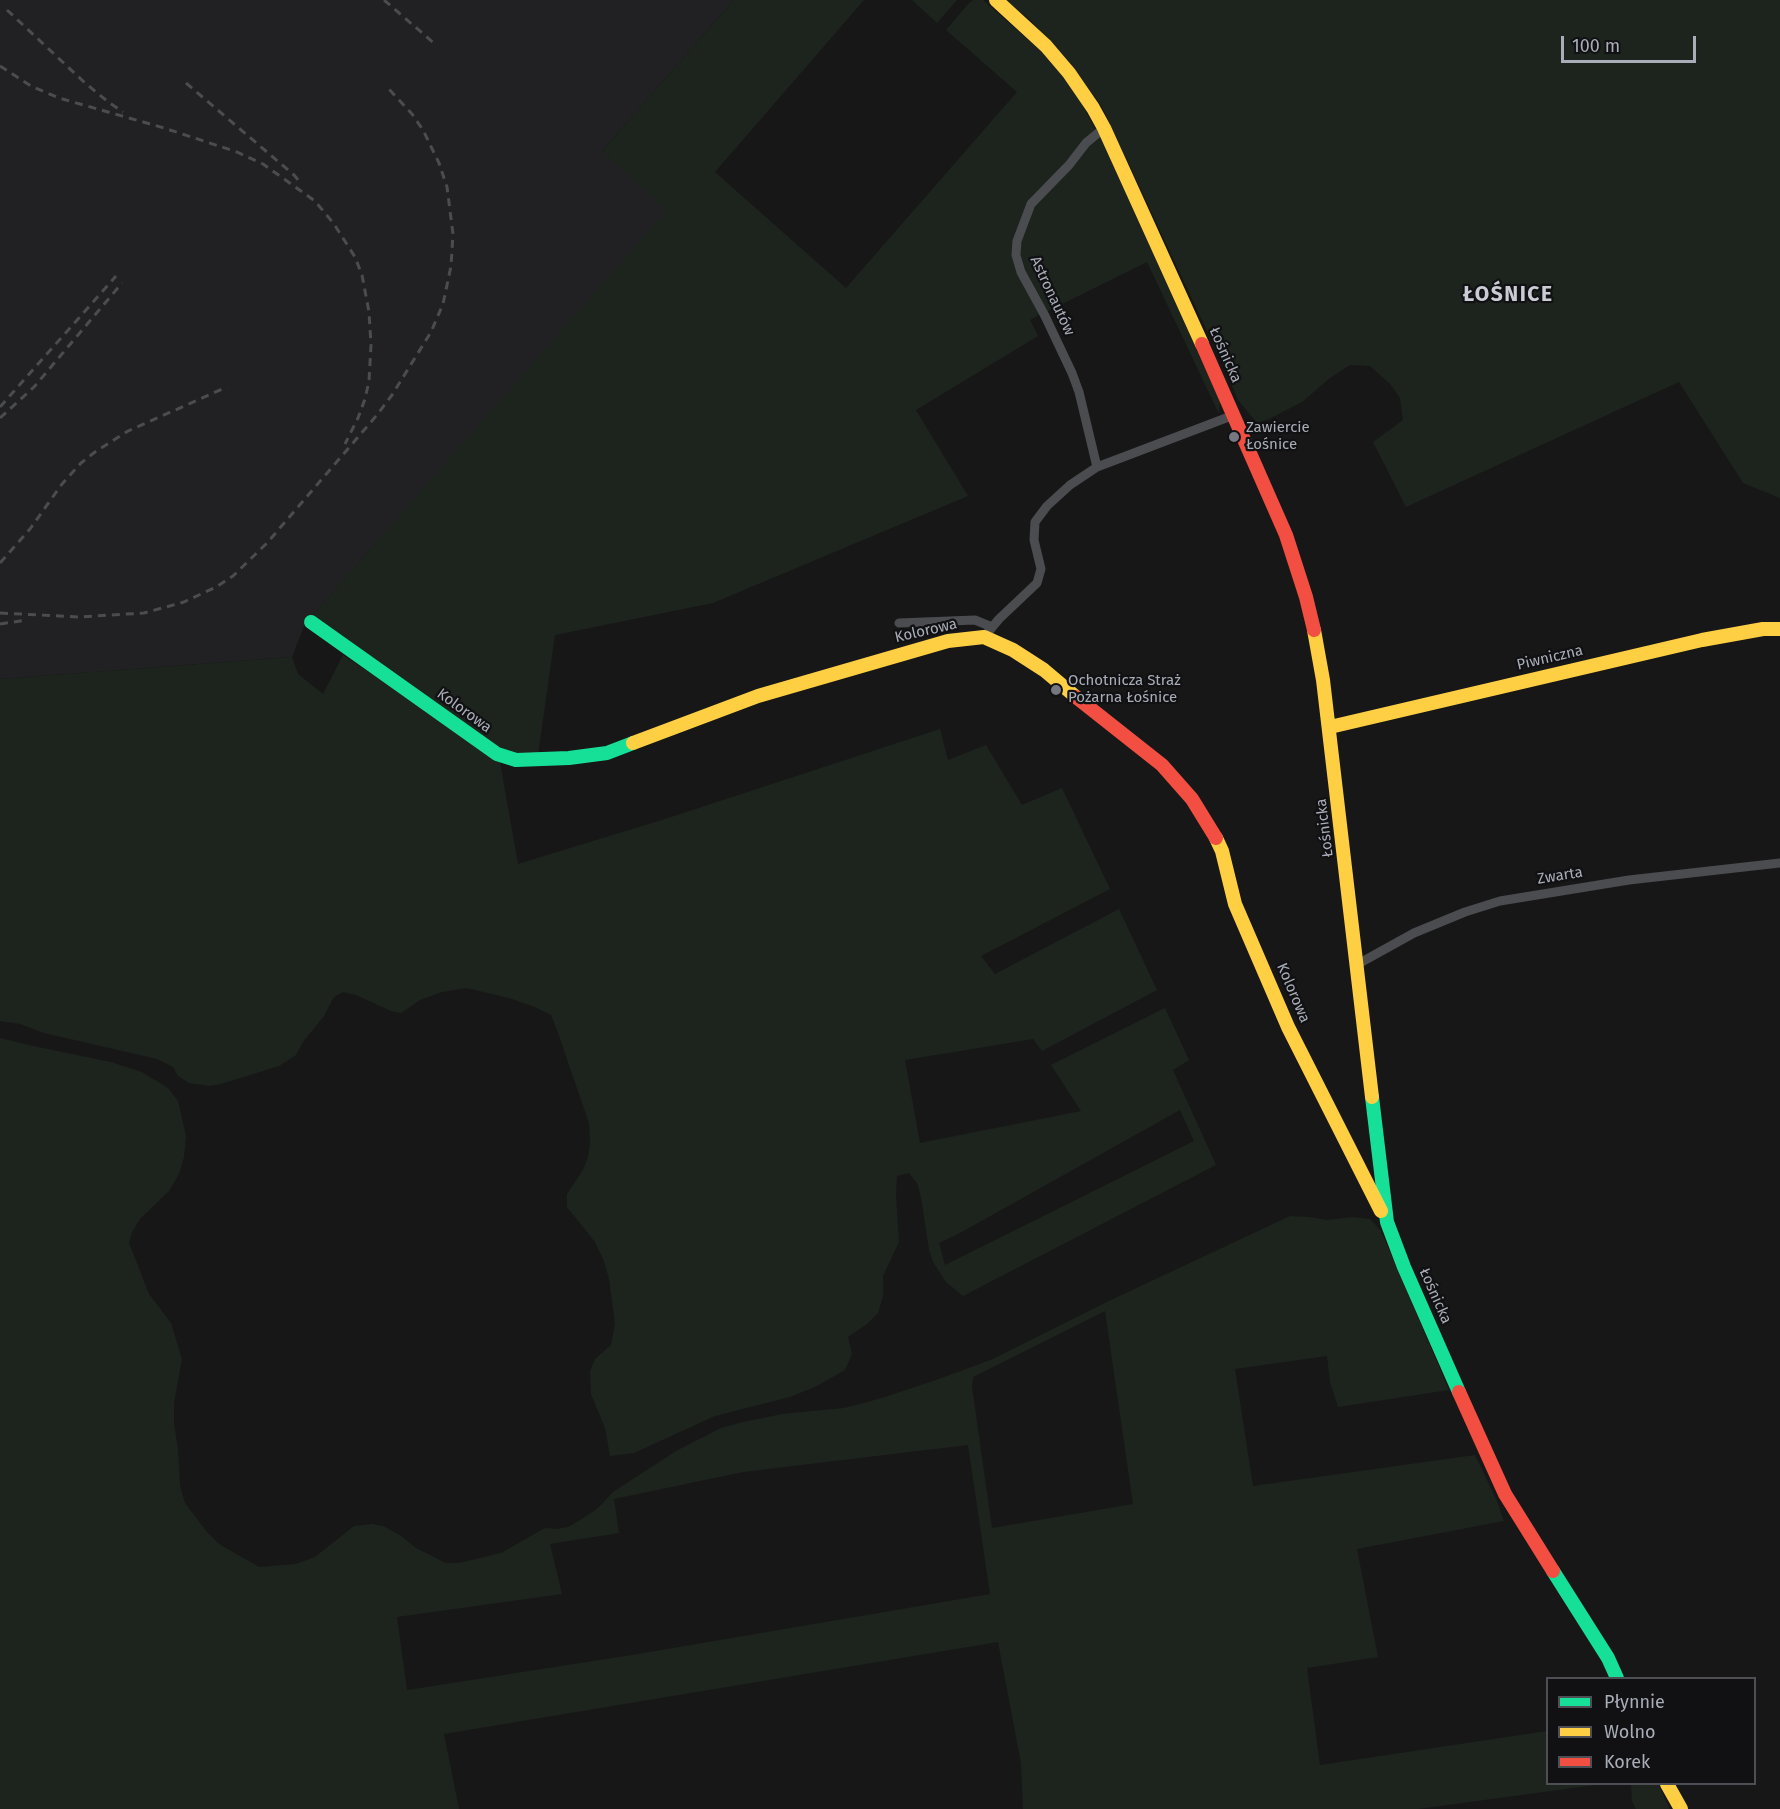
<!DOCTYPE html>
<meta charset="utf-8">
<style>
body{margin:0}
#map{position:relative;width:1780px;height:1809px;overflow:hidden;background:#171717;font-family:"Fira Sans",sans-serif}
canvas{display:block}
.legend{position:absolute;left:1546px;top:1677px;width:210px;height:108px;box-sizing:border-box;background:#111113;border:2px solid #4d4f55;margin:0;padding:8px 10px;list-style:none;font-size:18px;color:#a8adb8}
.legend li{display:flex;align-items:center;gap:12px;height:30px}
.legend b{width:30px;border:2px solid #4d4f55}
.scale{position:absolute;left:1561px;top:36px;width:135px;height:27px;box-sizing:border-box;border:3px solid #a8adb8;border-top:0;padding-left:8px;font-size:18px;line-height:21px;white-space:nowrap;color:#a8adb8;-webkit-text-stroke:4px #111113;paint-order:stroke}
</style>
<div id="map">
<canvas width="1780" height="1809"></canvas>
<ul class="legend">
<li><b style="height:8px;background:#16e098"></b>Płynnie</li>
<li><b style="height:8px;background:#ffcf43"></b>Wolno</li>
<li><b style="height:8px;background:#f24e42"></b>Korek</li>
</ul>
<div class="scale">100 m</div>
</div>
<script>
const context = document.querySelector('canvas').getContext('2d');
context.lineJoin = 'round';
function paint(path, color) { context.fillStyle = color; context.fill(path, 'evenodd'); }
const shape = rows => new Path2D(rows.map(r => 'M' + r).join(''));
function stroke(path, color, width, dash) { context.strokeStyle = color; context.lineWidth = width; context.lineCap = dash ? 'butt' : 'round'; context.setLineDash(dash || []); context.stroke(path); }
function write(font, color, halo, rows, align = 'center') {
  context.font = font + ' "Fira Sans",sans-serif'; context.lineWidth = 4.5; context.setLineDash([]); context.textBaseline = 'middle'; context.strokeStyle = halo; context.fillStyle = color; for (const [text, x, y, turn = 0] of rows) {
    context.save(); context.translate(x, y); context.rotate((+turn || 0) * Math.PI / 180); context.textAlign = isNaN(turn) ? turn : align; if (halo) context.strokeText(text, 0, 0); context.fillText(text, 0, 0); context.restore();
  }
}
const built = shape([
 [0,0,734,0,602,151,668,210,305,624,292,657,0,679]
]);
const green = shape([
 [734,0,864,0,715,172,846,288,1017,92,946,30,969,3,973,0,983,0,1050,59,1068,80,1088,115,1095,129,1032,200,1014,242,1024,284,1039,315,1030,320,1038,336,916,410,968,496,713,603,555,635,538,755,515,756,501,750,414,689,322,621,312,620,305,624,667,210,602,151],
 [912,0,957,0,937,23],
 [1006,0,1780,0,1780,498,1743,483,1679,382,1406,507,1373,442,1403,420,1400,398,1390,384,1370,366,1350,365,1330,378,1302,402,1269,419,1257,423,1238,400,1223,365,1102,107,1066,58,1029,19],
 [1098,136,1101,137,1220,402,1219,414,1147,262,1046,312,1026,273,1020,251,1021,238,1027,219,1036,204],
 [343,655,434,715,500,762,518,864,665,819,940,729,948,760,986,745,1022,805,1062,788,1110,889,981,956,995,974,1119,909,1157,990,1042,1051,1033,1039,905,1060,920,1143,1081,1111,1051,1065,1165,1008,1189,1060,1173,1070,1216,1165,963,1296,946,1282,933,1262,929,1250,921,1197,917,1183,909,1173,897,1176,896,1195,899,1242,883,1276,883,1296,878,1313,867,1324,848,1337,852,1354,845,1370,817,1386,790,1397,715,1416,634,1453,610,1456,605,1428,591,1394,590,1371,595,1359,611,1345,615,1324,609,1279,604,1261,595,1242,567,1207,567,1194,583,1170,588,1157,590,1143,589,1123,557,1030,551,1015,537,1008,509,998,466,988,442,992,420,1000,401,1013,391,1011,356,995,343,992,334,997,324,1016,303,1042,296,1055,279,1066,221,1084,209,1086,189,1083,178,1076,173,1067,157,1059,44,1033,20,1024,0,1021,0,679,292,657,298,674,323,694],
 [1180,1110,1194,1141,945,1265,939,1243,960,1233],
 [0,1038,33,1046,111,1062,142,1072,168,1088,178,1101,186,1136,184,1157,179,1174,169,1191,140,1219,132,1232,129,1243,149,1294,171,1323,182,1359,174,1403,174,1423,178,1450,180,1486,185,1503,207,1532,219,1544,259,1567,296,1564,315,1557,354,1526,372,1524,383,1526,400,1535,416,1548,446,1563,459,1563,501,1553,545,1528,557,1529,568,1527,582,1519,598,1508,613,1492,676,1451,721,1428,743,1422,782,1414,844,1408,882,1398,936,1380,993,1359,1111,1300,1290,1216,1309,1217,1327,1220,1354,1217,1370,1219,1380,1230,1383,1236,1449,1390,1338,1407,1330,1382,1327,1356,1235,1369,1253,1486,1475,1455,1497,1501,1504,1521,1357,1549,1378,1657,1307,1668,1320,1765,1547,1731,1548,1784,1603,1784,1418,1809,1023,1809,1021,1763,998,1642,444,1734,459,1809,0,1809],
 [1105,1311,1133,1504,992,1528,972,1387,973,1377],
 [968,1445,990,1594,632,1655,407,1690,397,1617,562,1594,550,1544,619,1533,614,1499,743,1472],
 [1631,1784,1658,1784,1670,1809,1636,1809,1632,1801]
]);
const street = shape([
 [1097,467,1079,392,1072,373,1045,316,1021,272,1016,255,1017,241,1031,204,1069,165,1086,143,1104,128],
 [899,623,975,620,992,627],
 [984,637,999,619,1037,583,1041,569,1034,540,1035,522,1047,506,1070,485,1097,467,1234,415],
 [1358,964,1414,933,1465,912,1500,901,1629,880,1780,863]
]);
const fast = shape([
 [311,622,497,754,516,760,569,758,607,753,633,743],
 [1372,1097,1387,1222,1404,1267,1459,1392],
 [1553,1571,1608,1658,1617,1678]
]);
const slow = shape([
 [996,0,1046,46,1069,73,1093,108,1104,128,1202,344],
 [1314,630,1323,680,1372,1097],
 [1330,727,1702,640,1763,629,1780,629],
 [633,743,758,696,948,641,984,637,1013,650,1044,670,1076,697],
 [1216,838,1222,851,1235,904,1288,1027,1381,1211],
 [1667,1784,1681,1809]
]);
const jam = shape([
 [1202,344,1286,535,1306,597,1314,630],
 [1076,697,1162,765,1192,799,1216,838],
 [1459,1392,1505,1494,1553,1571]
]);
const rail = shape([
 [384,0,435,44],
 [7,10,84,82,107,101,123,112],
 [0,66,31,86,59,98,164,128,237,152,263,164,315,201,334,224,355,257,362,275,369,312,371,345,369,381,365,399,358,418,345,444],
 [186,83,294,175,300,182],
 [0,407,116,276],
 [0,418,34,387,122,283],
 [0,563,30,529,62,484,81,463,95,452,128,431,227,387],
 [0,613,79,617,144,613,184,602,216,587,233,576,267,543,377,415,392,395,431,332,443,304,451,266,453,234,447,187,439,163,423,130,412,114,387,87],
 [0,624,27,620]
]);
const markers = [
 [1234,437,6,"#757880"],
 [1056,690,6,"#757880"]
];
const streetNames = [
 ["Astronautów",1052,296,65],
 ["Łośnicka",1225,355,66],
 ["Kolorowa",926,631,-13],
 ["Piwniczna",1550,658,-13],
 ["Kolorowa",464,711,36],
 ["Łośnicka",1325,828,-97],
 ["Zwarta",1560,876,-9],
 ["Kolorowa",1293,993,67],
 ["Łośnicka",1435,1296,66]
];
const poiNames = [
 ["Zawiercie",1246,428],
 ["Łośnice",1246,445],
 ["Ochotnicza Straż",1068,681],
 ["Pożarna Łośnice",1068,698]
];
const districtNames = [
 ["ŁOŚNICE",1508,295]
];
paint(built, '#212123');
paint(green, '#1d241e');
stroke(street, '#4b4c50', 9);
stroke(fast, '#16e098', 14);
stroke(slow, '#ffcf43', 14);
stroke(jam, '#f24e42', 14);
stroke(rail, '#4b4c4f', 3, [8, 6]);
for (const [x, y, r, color] of markers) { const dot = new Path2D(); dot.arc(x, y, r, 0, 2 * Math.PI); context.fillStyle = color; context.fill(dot); stroke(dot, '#111113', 2); }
write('15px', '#a8adb8', '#111113', streetNames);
write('15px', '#a8adb8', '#111113', poiNames, 'left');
context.letterSpacing = '1.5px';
write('bold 21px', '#c9ccd4', '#111113', districtNames);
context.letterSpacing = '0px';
</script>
